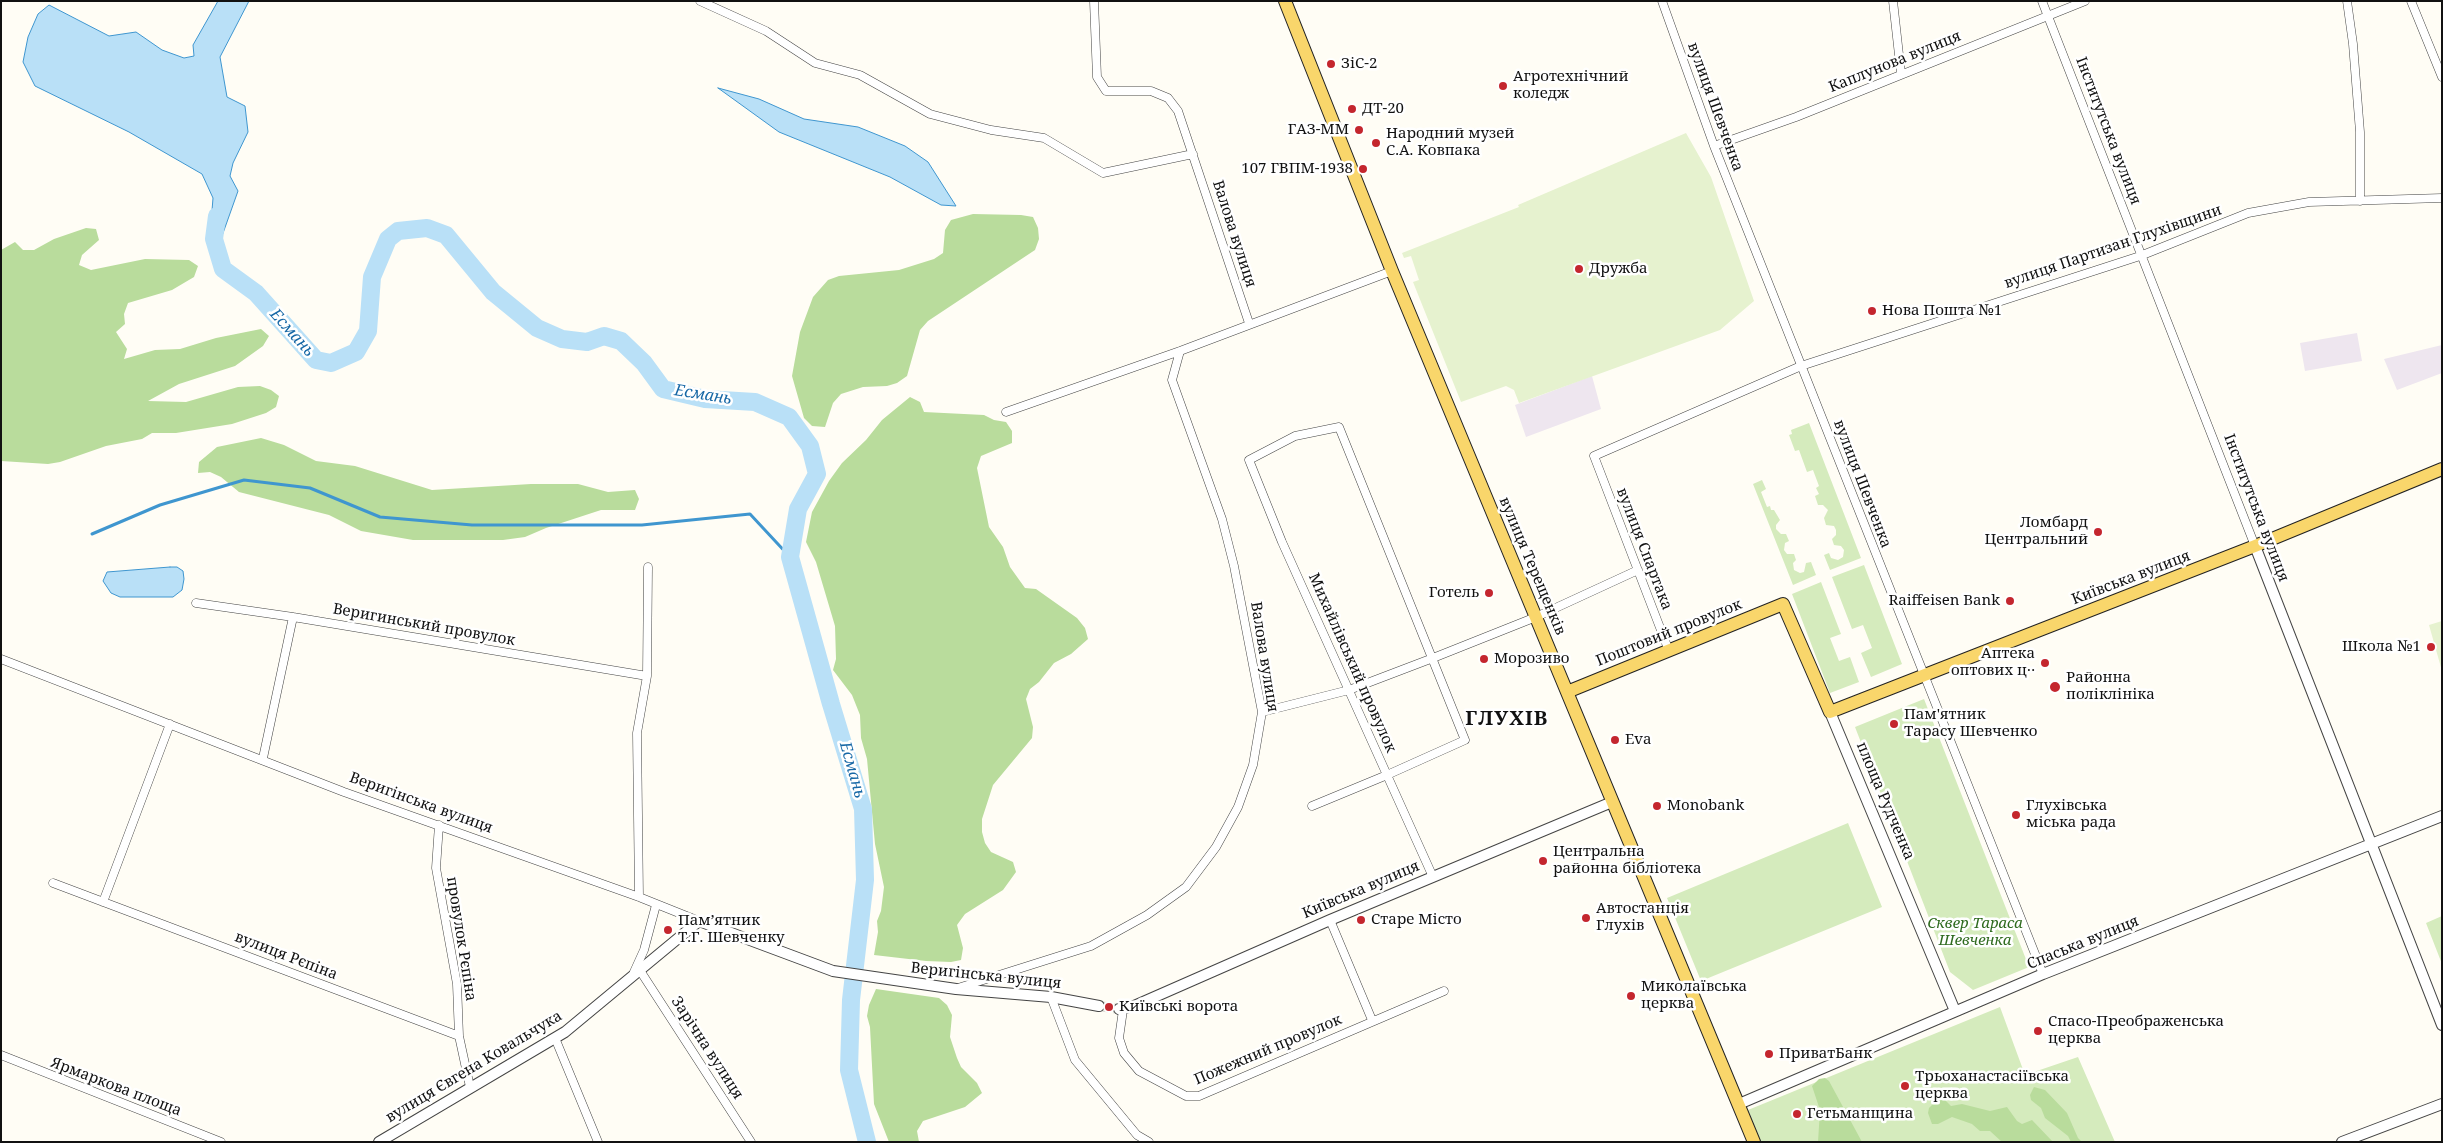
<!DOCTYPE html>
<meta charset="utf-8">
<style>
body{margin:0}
#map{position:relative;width:2443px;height:1143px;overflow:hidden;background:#fffdf5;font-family:"Noto Serif",serif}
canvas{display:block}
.frame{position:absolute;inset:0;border:2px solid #111;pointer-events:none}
</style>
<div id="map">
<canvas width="2443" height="1143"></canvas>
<div class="frame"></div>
</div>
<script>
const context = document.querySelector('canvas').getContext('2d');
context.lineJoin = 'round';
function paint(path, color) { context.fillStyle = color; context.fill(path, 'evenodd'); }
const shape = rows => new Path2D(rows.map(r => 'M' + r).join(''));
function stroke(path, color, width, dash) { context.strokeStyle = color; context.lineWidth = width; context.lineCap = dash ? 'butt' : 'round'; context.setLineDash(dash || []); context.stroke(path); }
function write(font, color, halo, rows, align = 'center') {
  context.font = font + ' "Noto Serif",serif'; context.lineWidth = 5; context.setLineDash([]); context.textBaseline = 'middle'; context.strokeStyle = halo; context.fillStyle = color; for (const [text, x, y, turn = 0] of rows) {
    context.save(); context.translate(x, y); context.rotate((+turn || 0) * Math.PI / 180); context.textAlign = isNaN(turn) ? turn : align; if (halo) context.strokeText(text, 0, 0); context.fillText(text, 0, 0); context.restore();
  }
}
const industrial = shape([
 [2357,333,2362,361,2305,371,2300,343],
 [2442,345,2442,373,2397,390,2384,359],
 [1592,376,1601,409,1526,437,1515,405]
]);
const green = shape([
 [1809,423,1861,558,1830,570,1824,555,1829,553,1831,558,1838,560,1843,557,1844,550,1841,546,1834,545,1832,539,1836,535,1836,530,1834,526,1826,525,1824,518,1828,510,1823,505,1818,505,1815,496,1819,494,1816,488,1819,486,1813,470,1807,472,1799,450,1795,451,1789,435,1792,434,1791,430],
 [1762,480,1766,489,1761,492,1767,507,1770,506,1771,510,1774,510,1780,520,1776,525,1776,529,1781,534,1786,534,1789,541,1785,543,1784,550,1787,554,1794,554,1796,560,1793,563,1794,570,1800,573,1804,572,1806,563,1811,562,1816,575,1793,585,1753,484],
 [1864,565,1902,664,1871,677,1861,653,1872,648,1863,625,1852,629,1832,577],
 [1821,582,1841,634,1830,638,1839,661,1850,657,1859,682,1830,693,1792,594],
 [1924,699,2029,967,1973,990,1950,972,1855,727],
 [1848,823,1882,907,1701,981,1667,898],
 [2442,916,2442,964,2426,923],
 [2000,1007,2025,1075,2078,1057,2115,1142,1761,1142,1748,1110]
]);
const forest = shape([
 [973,214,1021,215,1033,217,1038,228,1039,239,1035,250,928,321,920,330,907,376,897,383,887,386,863,387,841,394,833,403,825,427,812,426,804,418,792,376,800,332,813,297,828,280,839,276,899,270,934,259,943,253,945,230,951,220],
 [86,228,96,229,99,240,82,255,79,265,91,270,145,259,189,260,198,266,194,277,172,290,128,303,124,314,125,324,116,332,127,349,124,359,155,350,180,349,216,338,261,329,269,336,263,346,235,366,179,384,148,401,186,402,238,387,260,386,271,390,279,396,276,407,266,413,232,424,176,433,152,433,142,439,106,446,60,462,48,464,1,461,1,250,15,242,23,250,34,250,54,239],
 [910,397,920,402,924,412,984,415,994,420,1006,422,1012,431,1012,443,981,456,977,468,989,527,1003,547,1010,567,1025,588,1036,589,1077,618,1085,628,1088,639,1071,654,1054,663,1039,682,1030,689,1026,699,1033,727,1032,738,993,785,982,819,982,832,985,843,991,852,1013,862,1016,872,1003,890,965,914,957,925,963,948,961,960,951,962,926,961,874,955,878,932,877,921,881,911,884,887,875,844,867,759,861,738,860,715,852,695,833,670,836,659,835,626,816,562,806,542,812,512,829,481,842,463,866,440,882,420],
 [261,438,284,445,316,461,355,466,432,490,531,484,578,484,608,492,635,490,639,499,635,510,601,510,546,528,525,537,503,540,413,540,361,531,329,515,239,492,221,477,210,472,198,473,199,462,217,447],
 [876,989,939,998,947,1005,952,1015,950,1037,957,1058,961,1067,977,1083,982,1093,965,1107,923,1121,917,1131,919,1142,889,1142,874,1104,870,1027,867,1016,869,1005],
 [1825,1078,1829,1081,1862,1142,1818,1142,1820,1110,1812,1086,1819,1079],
 [2034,1087,2045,1090,2067,1113,2078,1138,2082,1142,2071,1142,2068,1136,2045,1118,2041,1108,2031,1100,2030,1095],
 [1943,1098,1951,1106,1962,1104,1990,1111,2007,1107,2017,1121,2022,1124,2032,1120,2053,1142,2002,1142,1990,1131,1980,1131,1972,1124,1952,1117,1938,1124,1932,1124,1928,1113,1929,1108,1937,1100]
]);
const pitch = shape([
 [1686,133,1711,177,1754,301,1720,330,1519,403,1514,390,1506,386,1461,402,1413,282,1419,280,1411,256,1404,258,1402,253,1519,207,1518,205],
 [2442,621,2442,671,2429,625]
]);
const water = shape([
 [218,1,249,1,220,57,227,97,245,106,248,132,233,163,230,176,238,191,222,236,214,239,211,223,213,198,202,174,129,132,35,86,23,62,28,37,38,14,49,5,109,36,136,32,162,50,184,58,194,56,193,45,218,1],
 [718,88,759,99,804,119,858,127,905,146,928,162,956,206,941,205,890,177,779,132,718,88],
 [170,567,177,567,183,571,184,579,182,590,173,597,120,597,111,593,103,581,107,572,170,567]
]);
const stream = shape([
 [92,534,160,505,244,480,310,488,380,517,472,525,642,525,750,514,790,557]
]);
const river = shape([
 [217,216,214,239,223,269,256,293,316,360,331,363,356,352,368,331,372,277,388,239,398,231,427,228,446,235,493,292,537,328,562,339,587,342,604,336,621,341,644,363,663,389,705,399,755,402,789,417,810,446,817,474,798,509,790,557,831,704,863,809,865,880,851,1000,849,1070,867,1142]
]);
const tertiaryTunnel = shape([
 [1099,1006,1119,1009]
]);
const minor = shape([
 [700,1,766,31,815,63,860,75,930,114,991,130,1044,138,1103,173,1193,154],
 [1094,1,1097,77,1106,91,1151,91,1168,98,1178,111,1249,323],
 [1662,1,1714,146,2043,974],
 [1893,1,1901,73],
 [2042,1,2255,546],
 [2347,1,2353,44,2360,132,2360,201],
 [2411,1,2442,77],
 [1714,146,1796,117,2085,1],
 [1006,412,1180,351,1392,271],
 [196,603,293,617,647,676],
 [1669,651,1594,456,1801,366,2140,256,2248,213,2309,202,2442,198],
 [1,659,344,792,639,897,699,921],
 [1262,712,1349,690,1433,658,1536,617,1638,570],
 [263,758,293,617],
 [1312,806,1387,775,1465,740,1339,427,1295,436,1249,460,1282,542,1387,775,1433,877],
 [439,825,436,868,457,984,459,1036,470,1087],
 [53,883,459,1036],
 [639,897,637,733,647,676,648,567],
 [103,902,170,724],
 [1330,920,1372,1020],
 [639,969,751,1142],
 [634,972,644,950,656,905],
 [958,988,1091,946,1147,915,1186,887,1216,847,1238,807,1253,765,1262,712,1234,566,1222,519,1172,380,1180,351],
 [1051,997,1075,1060,1137,1135,1149,1142],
 [1123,1010,1119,1038,1124,1053,1139,1071,1186,1096,1199,1096,1444,991],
 [555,1038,598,1142],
 [1,1055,221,1142]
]);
const tertiary = shape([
 [2255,546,2442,1025],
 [1830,712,1955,1011],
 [1119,1009,1134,1006,1330,920,1612,802],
 [1739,1104,2043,974,2442,816],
 [379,1142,565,1032,699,921,833,971,956,989,1051,997,1099,1006],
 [2342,1142,2442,1104]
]);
const primary = shape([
 [1285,1,1392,271,1754,1142],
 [1567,692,1783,604,1830,712,2255,546,2442,469]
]);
const markers = [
 [1331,64,5,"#c4262e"],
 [1503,86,5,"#c4262e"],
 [1352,109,5,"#c4262e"],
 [1359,130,5,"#c4262e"],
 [1376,143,5,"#c4262e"],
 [1363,169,5,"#c4262e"],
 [1579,269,5,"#c4262e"],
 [1872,311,5,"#c4262e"],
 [2098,532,5,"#c4262e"],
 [1489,593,5,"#c4262e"],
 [2010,601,5,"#c4262e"],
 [2431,647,5,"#c4262e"],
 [1484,659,5,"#c4262e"],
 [2045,663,5,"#c4262e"],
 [2055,687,6,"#c4262e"],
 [1894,724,5,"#c4262e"],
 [1615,740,5,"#c4262e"],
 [1657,806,5,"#c4262e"],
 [2016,815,5,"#c4262e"],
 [1543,861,5,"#c4262e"],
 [1586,918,5,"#c4262e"],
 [1361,920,5,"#c4262e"],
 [668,930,5,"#c4262e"],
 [1631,996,5,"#c4262e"],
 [1109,1007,5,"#c4262e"],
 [2038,1031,5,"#c4262e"],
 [1769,1054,5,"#c4262e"],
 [1905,1086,5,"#c4262e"],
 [1797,1114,5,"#c4262e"]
];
const streetNames = [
 ["Каплунова вулиця",1895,62,-22],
 ["вулиця Шевченка",1715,107,70],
 ["Інститутська вулиця",2108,131,69],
 ["Валова вулиця",1234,234,72],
 ["вулиця Партизан Глухівщини",2113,247,-19],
 ["вулиця Шевченка",1862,484,69],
 ["Інститутська вулиця",2256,508,69],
 ["вулиця Спартака",1644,549,69],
 ["вулиця Терещенків",1532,566,67],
 ["Київська вулиця",2131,578,-21],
 ["Веригинський провулок",424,625,10],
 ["Поштовий провулок",1669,633,-22],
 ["Валова вулиця",1264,657,81],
 ["Михайлівський провулок",1352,663,66],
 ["площа Рудченка",1885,801,67],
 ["Веригінська вулиця",421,803,20],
 ["Київська вулиця",1361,890,-23],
 ["провулок Рєпіна",461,939,81],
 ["Спаська вулиця",2083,943,-22],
 ["вулиця Рєпіна",286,956,21],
 ["Веригінська вулиця",986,976,6],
 ["Зарічна вулиця",707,1048,57],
 ["Пожежний провулок",1268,1050,-23],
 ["вулиця Євгена Ковальчука",474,1067,-31],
 ["Ярмаркова площа",116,1087,21]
];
const poiNames = [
 ["ЗіС-2",1341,64],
 ["Агротехнічний",1513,77],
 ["коледж",1513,94],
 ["ДТ-20",1362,109],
 ["ГАЗ-ММ",1349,130,"right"],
 ["Народний музей",1386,134],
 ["С.А. Ковпака",1386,151],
 ["107 ГВПМ-1938",1353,169,"right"],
 ["Дружба",1589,269],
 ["Нова Пошта №1",1882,311],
 ["Ломбард",2088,523,"right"],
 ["Центральний",2088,540,"right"],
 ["Готель",1479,593,"right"],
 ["Raiffeisen Bank",2000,601,"right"],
 ["Школа №1",2421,647,"right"],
 ["Аптека",2035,654,"right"],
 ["оптових ц‥",2035,671,"right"],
 ["Морозиво",1494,659],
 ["Районна",2066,678],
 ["поліклініка",2066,695],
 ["Пам'ятник",1904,715],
 ["Тарасу Шевченко",1904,732],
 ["Eva",1625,740],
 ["Monobank",1667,806],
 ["Глухівська",2026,806],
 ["міська рада",2026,823],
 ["Центральна",1553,852],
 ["районна бібліотека",1553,869],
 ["Автостанція",1596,909],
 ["Глухів",1596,926],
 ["Старе Місто",1371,920],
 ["Пам’ятник",678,921],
 ["Т.Г. Шевченку",678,938],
 ["Миколаївська",1641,987],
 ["церква",1641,1004],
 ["Київські ворота",1119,1007],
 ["Спасо-Преображенська",2048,1022],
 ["церква",2048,1039],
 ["ПриватБанк",1779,1054],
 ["Трьоханастасіївська",1915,1077],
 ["церква",1915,1094],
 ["Гетьманщина",1807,1114]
];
const parkNames = [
 ["Сквер Тараса",1975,924],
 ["Шевченка",1975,941]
];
const waterNames = [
 ["Есмань",292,333,48],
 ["Есмань",703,395,9],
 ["Есмань",852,770,74]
];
const districtNames = [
 ["ГЛУХІВ",1507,719]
];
paint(industrial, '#eee6ef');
paint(green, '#d5ebbd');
paint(forest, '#b9dc9c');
paint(pitch, '#e6f2cf');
paint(water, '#b9e0f7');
stroke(water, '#3f96cf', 1);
stroke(stream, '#3f96cf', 3);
stroke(river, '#b9e0f7', 18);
stroke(tertiaryTunnel, '#dbdad3', 10, [10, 5]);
stroke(minor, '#444', 9);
stroke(tertiary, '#444', 12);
stroke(primary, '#222', 14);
stroke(minor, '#fff', 8);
stroke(tertiary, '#fff', 10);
stroke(primary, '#f9d66b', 12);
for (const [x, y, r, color] of markers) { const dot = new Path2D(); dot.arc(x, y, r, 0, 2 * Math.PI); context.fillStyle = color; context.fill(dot); stroke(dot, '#fff', 2); }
write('15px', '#111', '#fff', streetNames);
write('15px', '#111', '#fff', poiNames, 'left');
write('italic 15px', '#2f6b1f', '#fff', parkNames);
write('italic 16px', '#1768a6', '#fff', waterNames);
context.letterSpacing = '1px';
write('bold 20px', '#111', '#fff', districtNames);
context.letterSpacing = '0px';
</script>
